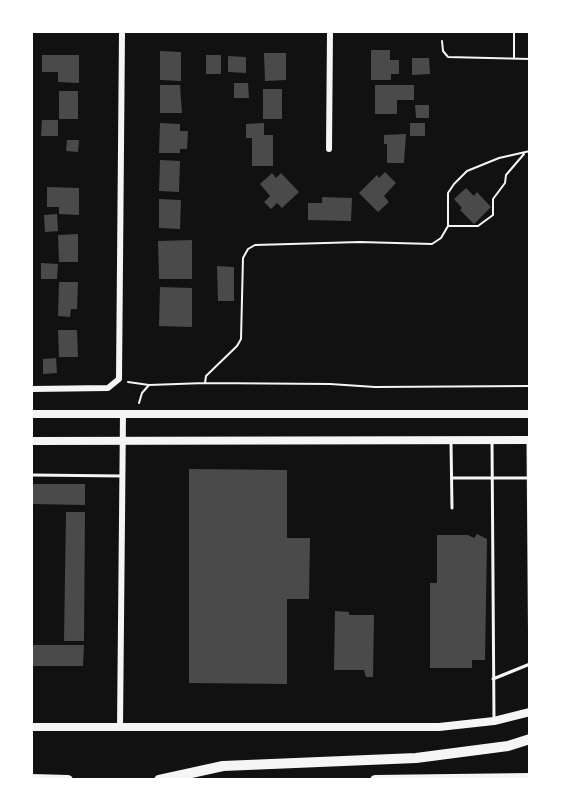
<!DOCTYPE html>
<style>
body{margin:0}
#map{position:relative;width:561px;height:811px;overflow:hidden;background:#111;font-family:Roboto,sans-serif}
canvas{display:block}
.frame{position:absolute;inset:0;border:33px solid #fff;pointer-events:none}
</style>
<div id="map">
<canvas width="561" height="811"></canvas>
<div class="frame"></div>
</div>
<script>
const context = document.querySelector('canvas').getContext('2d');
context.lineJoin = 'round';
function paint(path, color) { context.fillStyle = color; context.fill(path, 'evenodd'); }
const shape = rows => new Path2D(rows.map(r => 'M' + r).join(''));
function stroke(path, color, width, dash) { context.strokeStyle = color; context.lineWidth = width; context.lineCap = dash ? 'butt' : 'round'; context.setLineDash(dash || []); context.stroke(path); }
const building = shape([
 [371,50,390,50,390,60,399,60,399,74,391,74,391,80,371,80],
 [160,51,181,52,181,81,160,80],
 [264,53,286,53,286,80,265,81],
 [42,55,79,55,79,83,58,82,58,72,42,72],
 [206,55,221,55,221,74,206,74],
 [228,56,246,57,246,73,228,72],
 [412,58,429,58,430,74,412,75],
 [234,83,248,83,249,98,234,98],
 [160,85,180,85,182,113,160,113],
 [375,85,414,85,414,100,397,100,397,114,375,114],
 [263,89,282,89,282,119,263,119],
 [59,91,78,91,78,119,59,119],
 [415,105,429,105,429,118,416,118],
 [42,120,58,120,58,136,41,136],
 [160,123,180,124,180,131,188,131,187,149,180,149,180,153,159,153],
 [264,123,264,135,273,135,273,166,252,166,252,138,246,138,246,124],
 [410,123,425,123,425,136,410,136],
 [406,134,404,163,387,163,387,144,384,144,384,135],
 [67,140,79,140,78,152,66,151],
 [160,160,180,161,179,192,159,191],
 [385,172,396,183,384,196,389,202,378,212,359,193,377,175,379,178],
 [272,173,276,178,281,173,299,192,282,208,277,203,271,209,264,202,270,196,260,184],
 [47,187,79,188,79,215,59,214,59,207,47,207],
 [466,188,474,196,477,192,491,207,474,224,460,210,462,208,454,199],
 [322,197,352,198,351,221,308,220,308,203,322,203],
 [159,199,181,200,180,229,159,228],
 [57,214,58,231,45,232,44,215],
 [78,234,78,262,59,262,58,235],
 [192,240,192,279,159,279,158,241],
 [41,263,58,264,57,279,41,279],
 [217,266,234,267,234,301,218,301],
 [59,282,78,282,77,309,71,309,70,317,58,316],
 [160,287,192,288,192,327,159,326],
 [58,330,77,330,78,357,59,357],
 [56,358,57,373,43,374,43,359],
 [189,469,287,470,287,538,310,538,309,599,287,599,287,684,189,683],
 [32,484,85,484,85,505,32,504],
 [66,512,85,512,84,641,64,641],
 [477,534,487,539,485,660,472,660,472,668,430,668,430,583,437,583,437,535,468,535,474,538],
 [335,611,349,612,349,615,374,615,373,677,366,677,364,670,334,670],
 [32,645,84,645,83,666,32,666]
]);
const path = shape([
 [514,32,514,59],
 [442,41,443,51,448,57,530,59],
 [448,226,478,226,493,215,493,199,505,183,506,175,524,154],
 [128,382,149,385,205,383,330,384,375,387,530,386],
 [205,383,206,376,237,346,241,339,243,258,248,249,255,245,360,242,432,244,441,238,448,226,448,193,454,184,467,171,499,158,530,151],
 [139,403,142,393,149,385]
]);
const service = shape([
 [492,441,494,720],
 [451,442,452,508],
 [528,442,530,697],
 [32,475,122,476],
 [452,478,528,478],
 [493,679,530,664]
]);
const minor = shape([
 [329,149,330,32],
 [32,389,108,388,119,379,122,32],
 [120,727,123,414]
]);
const tertiary = shape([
 [32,414,530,414],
 [32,441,530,440],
 [32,727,439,727,494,721,530,712]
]);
const motorway = shape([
 [32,779,68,780],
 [159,780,223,766,416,758,508,746,530,739],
 [375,780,530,778]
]);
paint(building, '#4a4a4a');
stroke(path, '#f5f5f5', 2);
stroke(service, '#f5f5f5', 3);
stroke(minor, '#f5f5f5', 6);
stroke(tertiary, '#f5f5f5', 8);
stroke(motorway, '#f5f5f5', 10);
</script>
